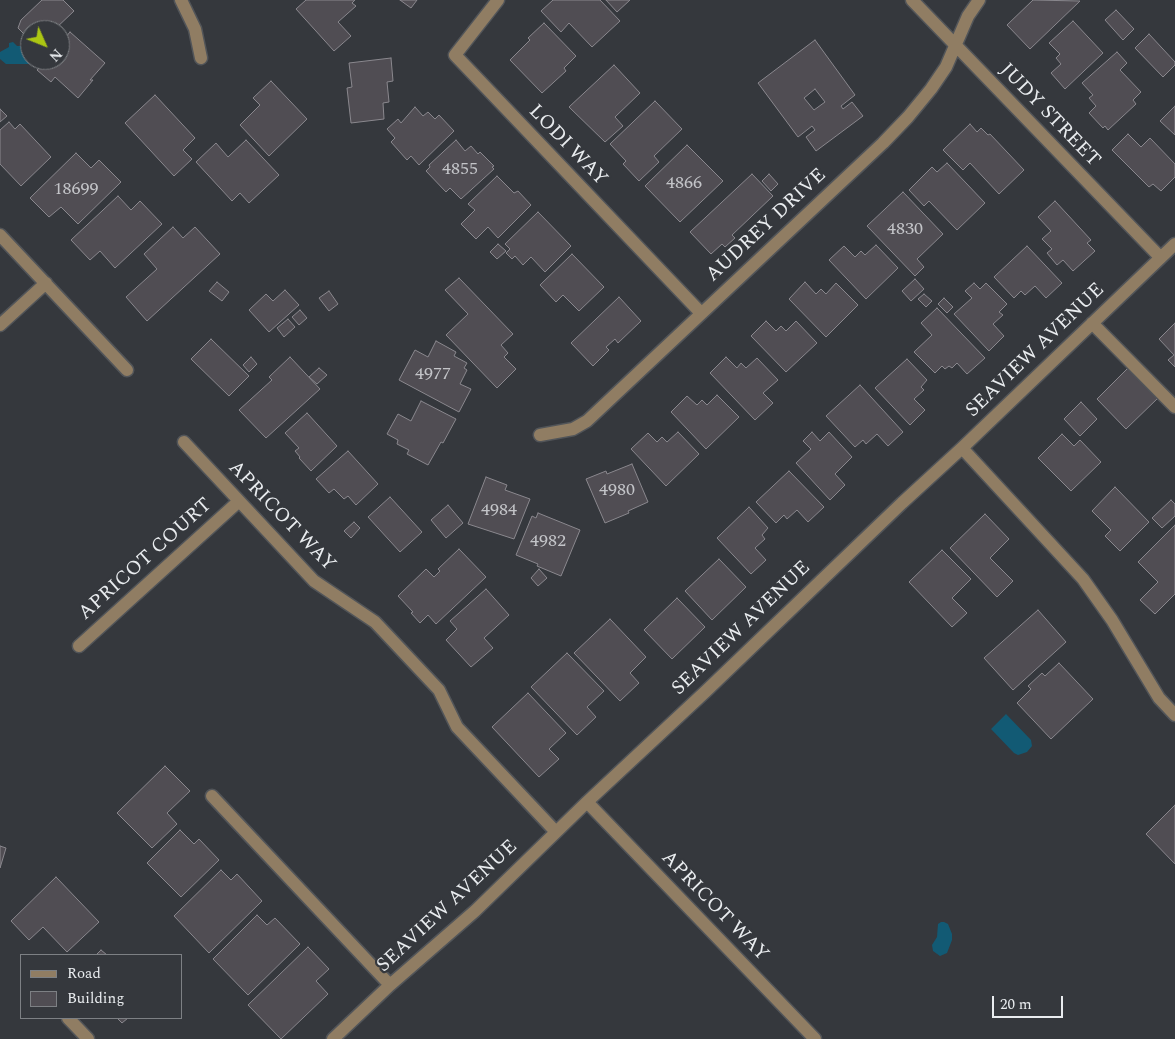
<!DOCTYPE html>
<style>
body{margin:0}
#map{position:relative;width:1175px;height:1039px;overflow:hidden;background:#35383d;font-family:Spectral,serif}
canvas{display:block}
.legend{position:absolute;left:20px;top:954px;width:162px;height:65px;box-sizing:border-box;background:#35383d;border:1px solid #7d8084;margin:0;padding:6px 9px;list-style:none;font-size:15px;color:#e9ecef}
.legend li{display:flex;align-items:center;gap:10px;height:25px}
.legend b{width:25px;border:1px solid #7d8084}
.north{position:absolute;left:20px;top:20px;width:50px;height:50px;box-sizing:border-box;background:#35383d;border:1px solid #7d8084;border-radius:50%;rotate:134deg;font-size:14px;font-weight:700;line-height:20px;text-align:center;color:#e9ecef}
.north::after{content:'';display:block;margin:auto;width:18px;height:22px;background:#acc613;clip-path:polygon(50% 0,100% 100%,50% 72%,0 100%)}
.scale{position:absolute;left:992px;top:996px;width:71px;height:22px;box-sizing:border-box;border:2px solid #e9ecef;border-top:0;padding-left:6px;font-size:15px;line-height:18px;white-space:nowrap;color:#e9ecef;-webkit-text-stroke:4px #35383d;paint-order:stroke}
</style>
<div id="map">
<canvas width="1175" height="1039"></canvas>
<ul class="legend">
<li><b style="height:6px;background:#907d63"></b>Road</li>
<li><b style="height:14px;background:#504d53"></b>Building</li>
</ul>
<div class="north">N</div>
<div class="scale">20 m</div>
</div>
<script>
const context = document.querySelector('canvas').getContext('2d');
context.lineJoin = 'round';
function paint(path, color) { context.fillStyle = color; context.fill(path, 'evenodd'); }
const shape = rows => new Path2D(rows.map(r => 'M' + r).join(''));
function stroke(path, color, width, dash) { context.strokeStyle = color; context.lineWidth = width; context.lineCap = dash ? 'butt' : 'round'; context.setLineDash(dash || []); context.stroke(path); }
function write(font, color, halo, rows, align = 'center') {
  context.font = font + ' Spectral,serif'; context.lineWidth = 4.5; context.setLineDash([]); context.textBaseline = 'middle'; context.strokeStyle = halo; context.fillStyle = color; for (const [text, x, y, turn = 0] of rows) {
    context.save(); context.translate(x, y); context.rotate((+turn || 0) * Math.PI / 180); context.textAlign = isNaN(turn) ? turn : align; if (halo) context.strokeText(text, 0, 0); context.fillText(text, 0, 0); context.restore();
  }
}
const water = shape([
 [28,40,30,42,30,60,40,60,39,61,34,64,6,64,0,59,0,52,9,47,9,43,13,42,17,46,21,46,25,41],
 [1006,714,1031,740,1032,746,1027,752,1018,755,1014,753,991,729],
 [941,922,944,922,948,924,952,934,952,940,947,953,940,956,933,951,932,945,937,937,938,924]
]);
const building = shape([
 [42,0,63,0,74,11,54,30,30,30,30,36,27,37,18,28,21,20,42,0],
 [306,0,355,0,352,3,356,6,338,22,351,36,334,51,296,9,306,0],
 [400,0,417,0,411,8,400,0],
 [553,0,600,0,620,21,592,47,569,23,561,32,541,11,553,0],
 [606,0,630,0,617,12,606,0],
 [1033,0,1080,1,1030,49,1007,25,1033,0],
 [1116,10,1134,29,1123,40,1105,20,1116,10],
 [1073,21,1103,53,1065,89,1051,73,1061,64,1056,58,1060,54,1049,43,1073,21],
 [544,23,576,56,564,68,566,71,542,93,510,60,530,40,528,38,544,23],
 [70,32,105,63,90,80,93,80,78,98,55,77,51,82,37,70,46,60,60,60,60,44,70,32],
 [1149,34,1175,62,1175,65,1163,77,1135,48,1149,34],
 [815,40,855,95,841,106,843,109,852,102,863,116,816,151,806,137,815,130,812,126,798,137,758,83,815,40],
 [815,89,825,102,814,110,804,98,815,89],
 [1117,52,1127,63,1120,70,1141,92,1133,100,1136,104,1108,130,1105,126,1103,128,1089,113,1096,106,1089,98,1093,95,1082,83,1117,52],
 [391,58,393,81,387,82,389,102,383,103,384,119,351,123,347,88,352,87,349,63,391,58],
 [614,65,640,93,615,117,623,126,605,142,569,107,614,65],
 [271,81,307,119,269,156,240,125,260,105,253,98,271,81],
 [155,95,195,138,183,150,192,159,174,176,125,123,155,95],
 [655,101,682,129,654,156,659,162,639,181,623,164,626,161,610,144,655,101],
 [1175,106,1175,135,1160,121,1175,106],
 [415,107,423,116,428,112,435,119,439,115,454,131,419,165,411,156,407,160,391,142,395,138,387,129,398,119,401,123,415,107],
 [0,109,7,116,0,122,0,109],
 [9,122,15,129,20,124,51,157,21,186,0,164,0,130,9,122],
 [970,124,977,132,981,128,988,135,990,134,1024,170,999,194,970,163,963,170,943,150,970,124],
 [1128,134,1141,147,1150,138,1175,164,1175,177,1161,191,1153,184,1149,187,1112,150,1128,134],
 [246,140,279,175,249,203,240,193,232,201,196,162,216,143,228,157,246,140],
 [456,140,465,151,471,146,478,154,480,152,494,166,492,167,494,169,461,199,450,188,446,192,426,171,430,167,429,165,456,140],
 [687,145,723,181,680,222,645,186,687,145],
 [76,153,91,168,99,160,121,182,78,224,61,207,49,217,30,198,76,153],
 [947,163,985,203,957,230,929,201,924,206,909,190,932,167,937,172,947,163],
 [752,174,773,196,732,235,735,238,725,247,722,244,711,254,690,232,752,174],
 [769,174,778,184,771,191,762,181,769,174],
 [497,176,514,193,518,191,531,205,498,238,488,227,476,239,461,224,475,210,468,204,497,176],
 [903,192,943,234,917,259,924,267,915,276,867,226,903,192],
 [118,196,131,210,140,201,162,224,115,268,100,251,90,260,71,240,118,196],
 [1055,201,1091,240,1087,243,1095,251,1073,271,1063,260,1057,265,1047,253,1052,249,1042,239,1051,231,1038,217,1055,201],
 [538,212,571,246,545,272,531,257,523,265,515,256,512,259,506,253,510,249,505,244,538,212],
 [173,227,183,238,195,227,220,254,147,321,126,297,157,269,144,254,173,227],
 [498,244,506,251,497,259,490,252,498,244],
 [876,245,898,268,866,299,829,260,844,246,855,257,861,251,865,255,876,245],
 [1027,246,1062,283,1046,298,1035,286,1025,295,1021,291,1014,298,994,277,1027,246],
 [572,254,604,287,579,311,563,295,556,302,540,285,572,254],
 [459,278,513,334,501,345,508,353,504,357,516,369,497,388,446,335,468,314,445,290,459,278],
 [915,279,924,289,911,301,902,291,915,279],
 [217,282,229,292,222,301,209,291,217,282],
 [805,282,816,294,821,289,826,294,836,283,858,305,826,337,789,299,805,282],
 [974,283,980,289,986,283,1007,304,999,312,1003,315,993,324,1004,336,989,351,954,314,972,298,965,291,974,283],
 [285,290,299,305,269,332,249,310,266,294,273,301,285,290],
 [329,291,338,304,329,311,319,298,329,291],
 [924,294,932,301,926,307,918,299,924,294],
 [619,297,641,321,618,343,615,339,606,347,609,350,593,366,571,343,619,297],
 [944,298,953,307,947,313,938,304,944,298],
 [937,308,985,358,967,374,957,363,952,368,949,366,945,369,942,366,935,373,914,352,932,335,921,323,937,308],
 [300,310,307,318,299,325,292,317,300,310],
 [288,319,295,327,284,337,277,328,288,319],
 [766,321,776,331,781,326,786,331,796,321,817,343,786,372,751,336,766,321],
 [1175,323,1175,367,1168,360,1174,355,1159,339,1175,323],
 [211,339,249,376,229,396,191,359,211,339],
 [436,341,456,352,454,356,467,363,464,368,467,370,460,384,471,389,459,412,399,380,415,350,428,357,436,341],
 [251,357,257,364,249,372,243,365,251,357],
 [290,357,320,389,266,438,239,410,272,380,269,377,290,357],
 [726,357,737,368,741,363,746,368,757,358,778,380,763,393,773,403,755,420,710,373,726,357],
 [907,359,927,380,921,387,924,390,914,399,925,410,910,425,875,388,907,359],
 [319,368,327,375,317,384,309,377,319,368],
 [1128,368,1158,398,1126,429,1097,399,1128,368],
 [860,385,903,432,888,446,877,434,866,444,863,440,855,447,826,416,860,385],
 [717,395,739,417,706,449,671,412,687,396,697,405,702,400,707,405,717,395],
 [421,401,456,419,443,443,441,442,428,465,407,454,409,450,397,444,398,440,387,434,398,414,411,421,421,401],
 [1081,402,1097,419,1080,436,1064,419,1081,402],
 [307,413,337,446,311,471,299,458,300,457,295,451,299,448,285,433,307,413],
 [678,432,699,454,666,486,631,449,648,433,657,442,662,437,667,442,678,432],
 [812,432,820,441,829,432,852,457,835,474,845,485,830,500,796,463,811,449,803,441,812,432],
 [1062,434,1074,446,1080,440,1101,462,1071,491,1038,458,1062,434],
 [348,451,378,484,356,505,348,496,344,499,334,489,329,493,316,479,348,451],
 [632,464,648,502,628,511,629,513,605,523,586,479,606,471,607,474,632,464],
 [789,471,824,507,808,522,797,510,787,519,784,515,776,523,756,502,789,471],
 [486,477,507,485,505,490,530,499,514,539,468,524,486,477],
 [1115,487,1149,522,1120,551,1105,536,1111,530,1092,511,1115,487],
 [390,497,422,532,400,552,368,517,390,497],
 [1171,500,1175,504,1175,516,1162,528,1152,518,1171,500],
 [448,505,463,523,446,538,431,520,448,505],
 [749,507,768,528,762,535,765,539,755,548,766,560,751,574,717,538,749,507],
 [538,513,580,530,561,576,537,566,538,564,516,555,532,516,536,518,538,513],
 [985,514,1009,539,990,558,1013,581,997,597,950,548,985,514],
 [354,522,360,528,351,538,344,531,354,522],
 [1175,525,1175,594,1155,614,1140,600,1158,582,1138,562,1175,525],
 [459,549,486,577,436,624,428,615,420,623,411,613,413,612,398,596,426,569,434,577,440,571,438,569,459,549],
 [942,550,971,579,952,598,967,613,952,627,909,582,942,550],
 [719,559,746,587,712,620,685,591,719,559],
 [539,569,547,578,538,586,531,578,539,569],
 [486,589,509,615,484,638,493,648,471,667,446,640,457,629,450,621,486,589],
 [677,598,705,627,672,659,644,630,677,598],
 [1038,610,1066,642,1013,690,984,658,1038,610],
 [610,619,646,657,630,673,639,683,620,701,574,653,610,619],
 [567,653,604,691,587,707,596,717,577,735,531,687,567,653],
 [1059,663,1093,699,1051,739,1017,703,1031,689,1028,686,1042,673,1045,676,1059,663],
 [528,693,566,733,549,749,559,759,539,777,492,727,528,693],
 [165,766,190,791,167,813,177,824,152,848,117,813,165,766],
 [1175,805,1175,864,1146,834,1175,805],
 [180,830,194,844,199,839,219,860,181,897,147,863,180,830],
 [0,846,6,848,0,868,0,846],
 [221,870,231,880,237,874,262,901,209,953,174,916,221,870],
 [56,877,99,922,67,952,43,927,29,940,11,921,56,877],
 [257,915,267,925,275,918,300,944,248,995,213,959,257,915],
 [308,947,329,969,316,981,328,994,281,1039,248,1005,308,947],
 [101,950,107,955,96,955,101,950],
 [117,1018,128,1018,122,1023,117,1018]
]);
const minor = shape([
 [181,0,195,29,201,58],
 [498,0,455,55,701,313],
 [912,0,1160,257],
 [0,235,127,370],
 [1092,323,1175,407],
 [0,325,46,283],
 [540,435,573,429,587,421,883,143,908,117,931,89,946,67,968,16,979,0],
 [184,442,314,581,375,622,439,690,457,727,556,832],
 [962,448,1083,579,1112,620,1159,698,1175,715],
 [79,646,238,502],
 [212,796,390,985],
 [587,802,815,1039],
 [68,1018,88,1039],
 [333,1039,390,985,475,911,587,802,705,692,902,503,962,448,1175,244]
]);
const numberNames = [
 ["4855",460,170],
 ["4866",684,184],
 ["18699",76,190],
 ["4830",905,230],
 ["4977",433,375],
 ["4980",617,491],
 ["4984",499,511],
 ["4982",548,542]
];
const streetNames = [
 ["JUDY STREET",1049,116,46],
 ["LODI WAY",567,146,46],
 ["AUDREY DRIVE",767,226,-43],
 ["SEAVIEW AVENUE",1036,351,-44],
 ["APRICOT WAY",281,517,46],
 ["APRICOT COURT",146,560,-42],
 ["SEAVIEW AVENUE",742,629,-44],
 ["SEAVIEW AVENUE",448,907,-43],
 ["APRICOT WAY",714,907,46]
];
paint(water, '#125a74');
paint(building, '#504d53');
stroke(building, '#8a888e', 1);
stroke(minor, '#525559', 15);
stroke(minor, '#907d63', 12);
write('18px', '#c3c4c8', null, numberNames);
write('20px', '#e9ecef', '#35383d', streetNames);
</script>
